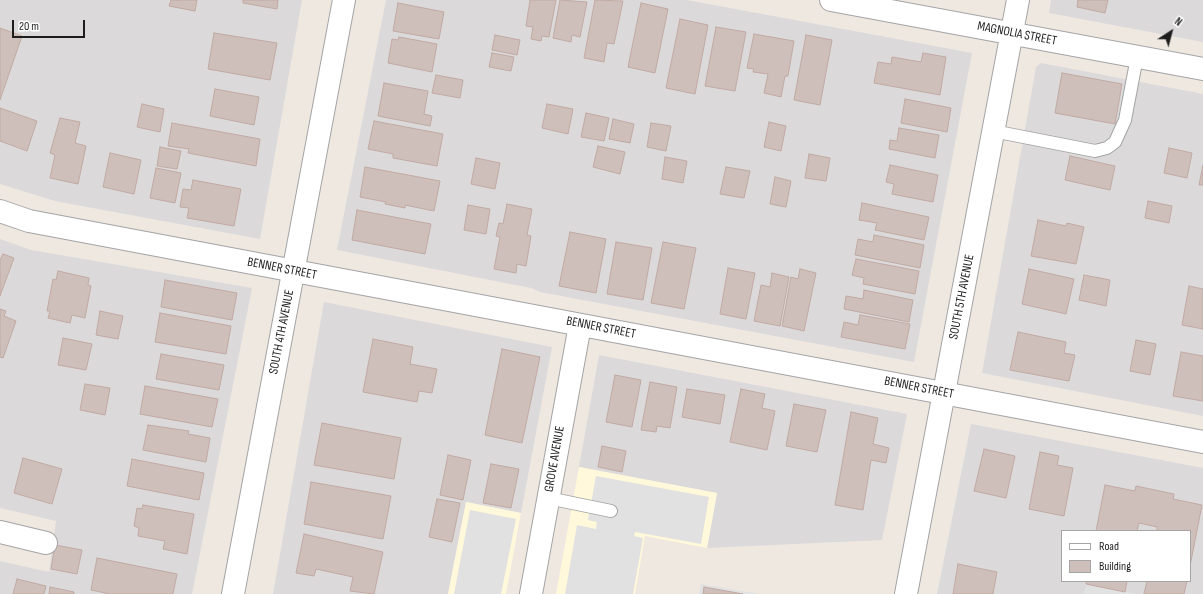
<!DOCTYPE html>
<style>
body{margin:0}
#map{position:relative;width:1203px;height:594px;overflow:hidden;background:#efe8e1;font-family:"Sofia Sans Condensed",sans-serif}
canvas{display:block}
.legend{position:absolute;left:1061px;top:530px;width:130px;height:52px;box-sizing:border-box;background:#fff;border:1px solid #a5a5a5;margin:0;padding:5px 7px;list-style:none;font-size:12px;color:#1d1d1d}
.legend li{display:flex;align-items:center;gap:8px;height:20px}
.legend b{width:20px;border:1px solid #a5a5a5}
.north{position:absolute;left:1151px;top:12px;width:40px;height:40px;-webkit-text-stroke:3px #fff;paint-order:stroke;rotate:36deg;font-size:11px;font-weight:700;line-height:16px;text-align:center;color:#1d1d1d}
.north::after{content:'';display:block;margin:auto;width:14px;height:18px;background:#1d1d1d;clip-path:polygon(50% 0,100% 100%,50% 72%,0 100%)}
.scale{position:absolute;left:12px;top:20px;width:73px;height:18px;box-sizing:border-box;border:2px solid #1d1d1d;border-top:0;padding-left:5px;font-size:12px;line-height:14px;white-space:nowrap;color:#1d1d1d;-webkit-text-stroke:3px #fff;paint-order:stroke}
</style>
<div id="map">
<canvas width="1203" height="594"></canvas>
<ul class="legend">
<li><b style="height:5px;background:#fff"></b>Road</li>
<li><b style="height:11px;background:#cfbfba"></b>Building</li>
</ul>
<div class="north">N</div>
<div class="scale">20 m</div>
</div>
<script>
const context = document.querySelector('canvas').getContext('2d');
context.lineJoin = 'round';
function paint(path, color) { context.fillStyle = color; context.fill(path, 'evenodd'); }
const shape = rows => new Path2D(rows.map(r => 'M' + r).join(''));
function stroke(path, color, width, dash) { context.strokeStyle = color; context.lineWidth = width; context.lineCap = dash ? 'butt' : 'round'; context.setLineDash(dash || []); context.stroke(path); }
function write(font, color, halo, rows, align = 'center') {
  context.font = font + ' "Sofia Sans Condensed",sans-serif'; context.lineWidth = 3; context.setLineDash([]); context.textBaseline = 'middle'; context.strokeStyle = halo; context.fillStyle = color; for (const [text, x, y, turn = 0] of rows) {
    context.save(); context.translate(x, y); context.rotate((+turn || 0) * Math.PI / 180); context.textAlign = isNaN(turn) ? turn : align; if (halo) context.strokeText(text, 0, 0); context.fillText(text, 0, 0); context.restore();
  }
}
const residential = shape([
 [0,0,302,0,260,239,55,201,0,184],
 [386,0,687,0,972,53,914,362,540,292,531,288,337,250],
 [1051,0,1203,0,1203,42,1049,13],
 [1041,63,1203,94,1203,416,982,373,1036,67],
 [0,239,31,250,252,288,192,594,0,594,0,561,49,572,56,521,0,508],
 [324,302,552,347,521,513,466,502,448,594,273,594],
 [599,355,907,414,882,540,707,548,717,493,579,467],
 [971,424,1203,468,1203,594,937,594],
 [1062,531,1190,531,1190,581,1062,581]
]);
const education = shape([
 [579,467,717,493,707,548,645,536,635,594,556,594],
 [466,502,521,513,506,594,448,594]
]);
const parking = shape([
 [596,476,709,497,701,544,635,532,634,536,643,538,633,594,565,594,577,525,596,529,597,522,588,520],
 [470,510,516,519,501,594,454,594],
 [701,584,759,594,699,594],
 [1086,584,1136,594,1084,594]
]);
const building = shape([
 [171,0,197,0,195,11,169,6,171,0],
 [243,0,278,0,277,9,243,3,243,0],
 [530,0,556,0,549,37,542,36,541,41,531,39,533,27,526,26,530,0],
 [560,0,587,2,580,37,572,35,571,42,553,38,560,0],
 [595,0,623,1,614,44,607,43,604,62,584,58,595,0],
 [1078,0,1108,0,1105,13,1077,7,1078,0],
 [398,3,444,12,439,39,393,31,398,3],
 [641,3,668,9,655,73,628,67,641,3],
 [680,19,708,25,695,94,666,88,680,19],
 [716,27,746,32,735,91,705,86,716,27],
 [0,28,22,36,0,100,0,28],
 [214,33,277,43,270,80,208,69,214,33],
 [754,34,794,41,788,76,785,76,781,97,764,93,768,74,753,72,754,69,747,68,754,34],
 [495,35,520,40,517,55,492,50,495,35],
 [806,35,832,40,820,105,794,100,806,35],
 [399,37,437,44,432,72,388,63,392,39,398,40,399,37],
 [492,53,514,57,511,71,489,67,492,53],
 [923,53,946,57,940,95,874,83,878,62,891,64,892,57,921,62,923,53],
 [1062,73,1122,84,1115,124,1055,113,1062,73],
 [436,75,463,80,460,98,432,93,436,75],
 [384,83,428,91,424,114,432,116,430,126,378,116,384,83],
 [215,89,259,97,254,125,210,116,215,89],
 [905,99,951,108,947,132,901,123,905,99],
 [142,104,164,109,160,132,137,127,142,104],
 [547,104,573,109,568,134,542,128,547,104],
 [0,108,37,121,27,151,0,141,0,108],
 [586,113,609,118,604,141,581,137,586,113],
 [60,118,80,122,75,143,86,146,78,184,50,178,55,155,50,153,60,118],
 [613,119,634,124,630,143,609,139,613,119],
 [374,121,443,134,437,166,393,158,393,154,368,149,374,121],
 [769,122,786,126,781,151,764,147,769,122],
 [172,123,260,139,256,166,188,153,189,149,168,146,172,123],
 [651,123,671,126,666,151,647,147,651,123],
 [899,128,939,135,935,158,889,149,890,140,897,141,899,128],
 [598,146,625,152,620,174,593,167,598,146],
 [160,147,181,151,177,169,157,166,160,147],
 [1169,148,1192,153,1187,178,1164,173,1169,148],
 [110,153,141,160,134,194,103,187,110,153],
 [809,154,830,158,826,181,805,178,809,154],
 [1070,156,1115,166,1110,190,1065,180,1070,156],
 [665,157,687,161,683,183,662,179,665,157],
 [476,158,500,163,495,189,471,184,476,158],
 [890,165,938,175,933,202,892,194,894,184,886,182,890,165],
 [1203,165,1203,185,1199,185,1203,165],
 [365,167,440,181,434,211,405,205,405,208,385,204,386,202,360,197,365,167],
 [726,167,750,171,744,198,720,194,726,167],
 [156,168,181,173,175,203,150,198,156,168],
 [775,177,791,181,786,207,770,204,775,177],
 [193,180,241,189,234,226,187,218,189,208,180,207,183,189,191,190,193,180],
 [1148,201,1172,206,1169,223,1145,218,1148,201],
 [862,203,929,217,924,240,875,230,877,223,859,220,862,203],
 [507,204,532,209,527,235,531,236,526,266,517,264,516,273,494,269,500,237,496,236,499,223,503,224,507,204],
 [468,205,490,209,486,234,464,230,468,205],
 [357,210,431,224,425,254,352,240,357,210],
 [1038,220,1066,226,1067,223,1084,227,1076,264,1031,256,1038,220],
 [570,232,606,239,596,293,559,286,570,232],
 [874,235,924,245,920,268,855,255,858,239,873,242,874,235],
 [616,242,652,248,643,300,607,294,616,242],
 [663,242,696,248,684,309,651,303,663,242],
 [3,254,14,258,0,296,0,260,3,254],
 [856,259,919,271,915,294,863,284,864,278,852,275,856,259],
 [728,268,755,273,746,319,720,314,728,268],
 [800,269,816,273,804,331,782,326,791,277,798,279,800,269],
 [1029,269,1074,279,1066,314,1022,304,1029,269],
 [58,271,89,278,88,285,91,286,85,318,72,315,70,323,48,318,50,311,47,311,53,279,56,280,58,271],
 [772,273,789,277,780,326,754,321,761,285,770,287,772,273],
 [1084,275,1110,280,1106,306,1079,300,1084,275],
 [165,280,237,293,232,320,161,307,165,280],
 [1189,286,1203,289,1203,329,1182,325,1189,286],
 [864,290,913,300,909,322,844,309,846,296,863,299,864,290],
 [0,309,6,311,4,316,16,321,3,358,0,357,0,309],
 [100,311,123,316,118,339,96,335,100,311],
 [160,313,231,326,226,354,155,342,160,313],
 [860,315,910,324,905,349,841,337,844,322,858,325,860,315],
 [1018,332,1066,342,1064,353,1075,355,1069,381,1010,370,1018,332],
 [63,338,92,344,86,370,58,365,63,338],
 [373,339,413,347,410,364,437,369,432,393,419,391,417,402,363,392,373,339],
 [1136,340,1156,344,1150,375,1130,371,1136,340],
 [502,349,540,357,522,443,485,435,502,349],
 [1181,352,1203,356,1203,401,1173,396,1181,352],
 [161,354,224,365,219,390,156,379,161,354],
 [615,375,641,380,632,427,606,422,615,375],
 [650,382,677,387,670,428,657,426,656,432,641,430,650,382],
 [85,384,110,388,105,415,80,410,85,384],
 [145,386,218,399,212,427,140,414,145,386],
 [687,389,725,395,720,424,682,417,687,389],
 [741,389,765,394,762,408,775,411,767,450,730,442,741,389],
 [794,404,826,410,817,452,786,446,794,404],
 [851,412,878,418,873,444,889,448,886,463,871,460,863,510,835,505,851,412],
 [322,423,401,438,394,479,314,465,322,423],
 [148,425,189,431,188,434,210,438,206,462,143,450,148,425],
 [602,446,626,451,622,472,598,467,602,446],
 [984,449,1015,456,1006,498,974,491,984,449],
 [1040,452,1059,456,1057,465,1073,468,1064,516,1029,509,1040,452],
 [448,455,471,460,463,500,440,495,448,455],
 [23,458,62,469,52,504,14,493,23,458],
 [132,459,204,473,199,500,127,486,132,459],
 [491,464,519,469,511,508,483,503,491,464],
 [311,482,391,496,383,539,304,524,311,482],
 [1105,485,1135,491,1136,486,1174,494,1173,499,1202,505,1190,566,1190,531,1157,531,1157,527,1139,523,1137,531,1096,531,1105,485],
 [437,499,460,503,452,542,429,537,437,499],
 [143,505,194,514,187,554,163,549,165,541,138,536,139,528,134,526,137,508,142,509,143,505],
 [304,534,383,552,374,594,350,591,353,577,316,569,314,576,296,573,304,534],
 [55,545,82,550,77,574,51,569,55,545],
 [97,558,177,574,173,594,110,594,91,590,97,558],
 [958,564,997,572,993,594,953,594,958,564],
 [17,579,46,586,44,594,13,594,17,579],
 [1086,581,1127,581,1125,592,1086,584,1086,581],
 [1147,581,1187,581,1184,594,1144,594,1147,581],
 [50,587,74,592,74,594,49,594,50,587],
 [704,587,743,594,703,594,704,587]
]);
const lane = shape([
 [993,131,1095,151,1107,148,1115,142,1125,120,1137,57],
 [548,498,611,511]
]);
const street = shape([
 [831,0,1203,69],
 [0,211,29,221,1203,442],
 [0,532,46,543],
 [233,594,344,0],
 [531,594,580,325],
 [906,594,1018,0]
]);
const streetNames = [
 ["MAGNOLIA STREET",1017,34,11],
 ["BENNER STREET",282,269,11],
 ["SOUTH 5TH AVENUE",962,297,-79],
 ["BENNER STREET",601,328,11],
 ["SOUTH 4TH AVENUE",282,332,-79],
 ["BENNER STREET",919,388,11],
 ["GROVE AVENUE",555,459,-80]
];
paint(residential, '#dbd9da');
paint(education, '#fff8da');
paint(parking, '#e1e1e1');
paint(building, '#cfbfba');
stroke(building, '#c1aaa3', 1);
stroke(lane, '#a4a4a4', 14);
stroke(street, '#a4a4a4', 24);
stroke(lane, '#fff', 12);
stroke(street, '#fff', 22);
write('13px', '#1d1d1d', '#fff', streetNames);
</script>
